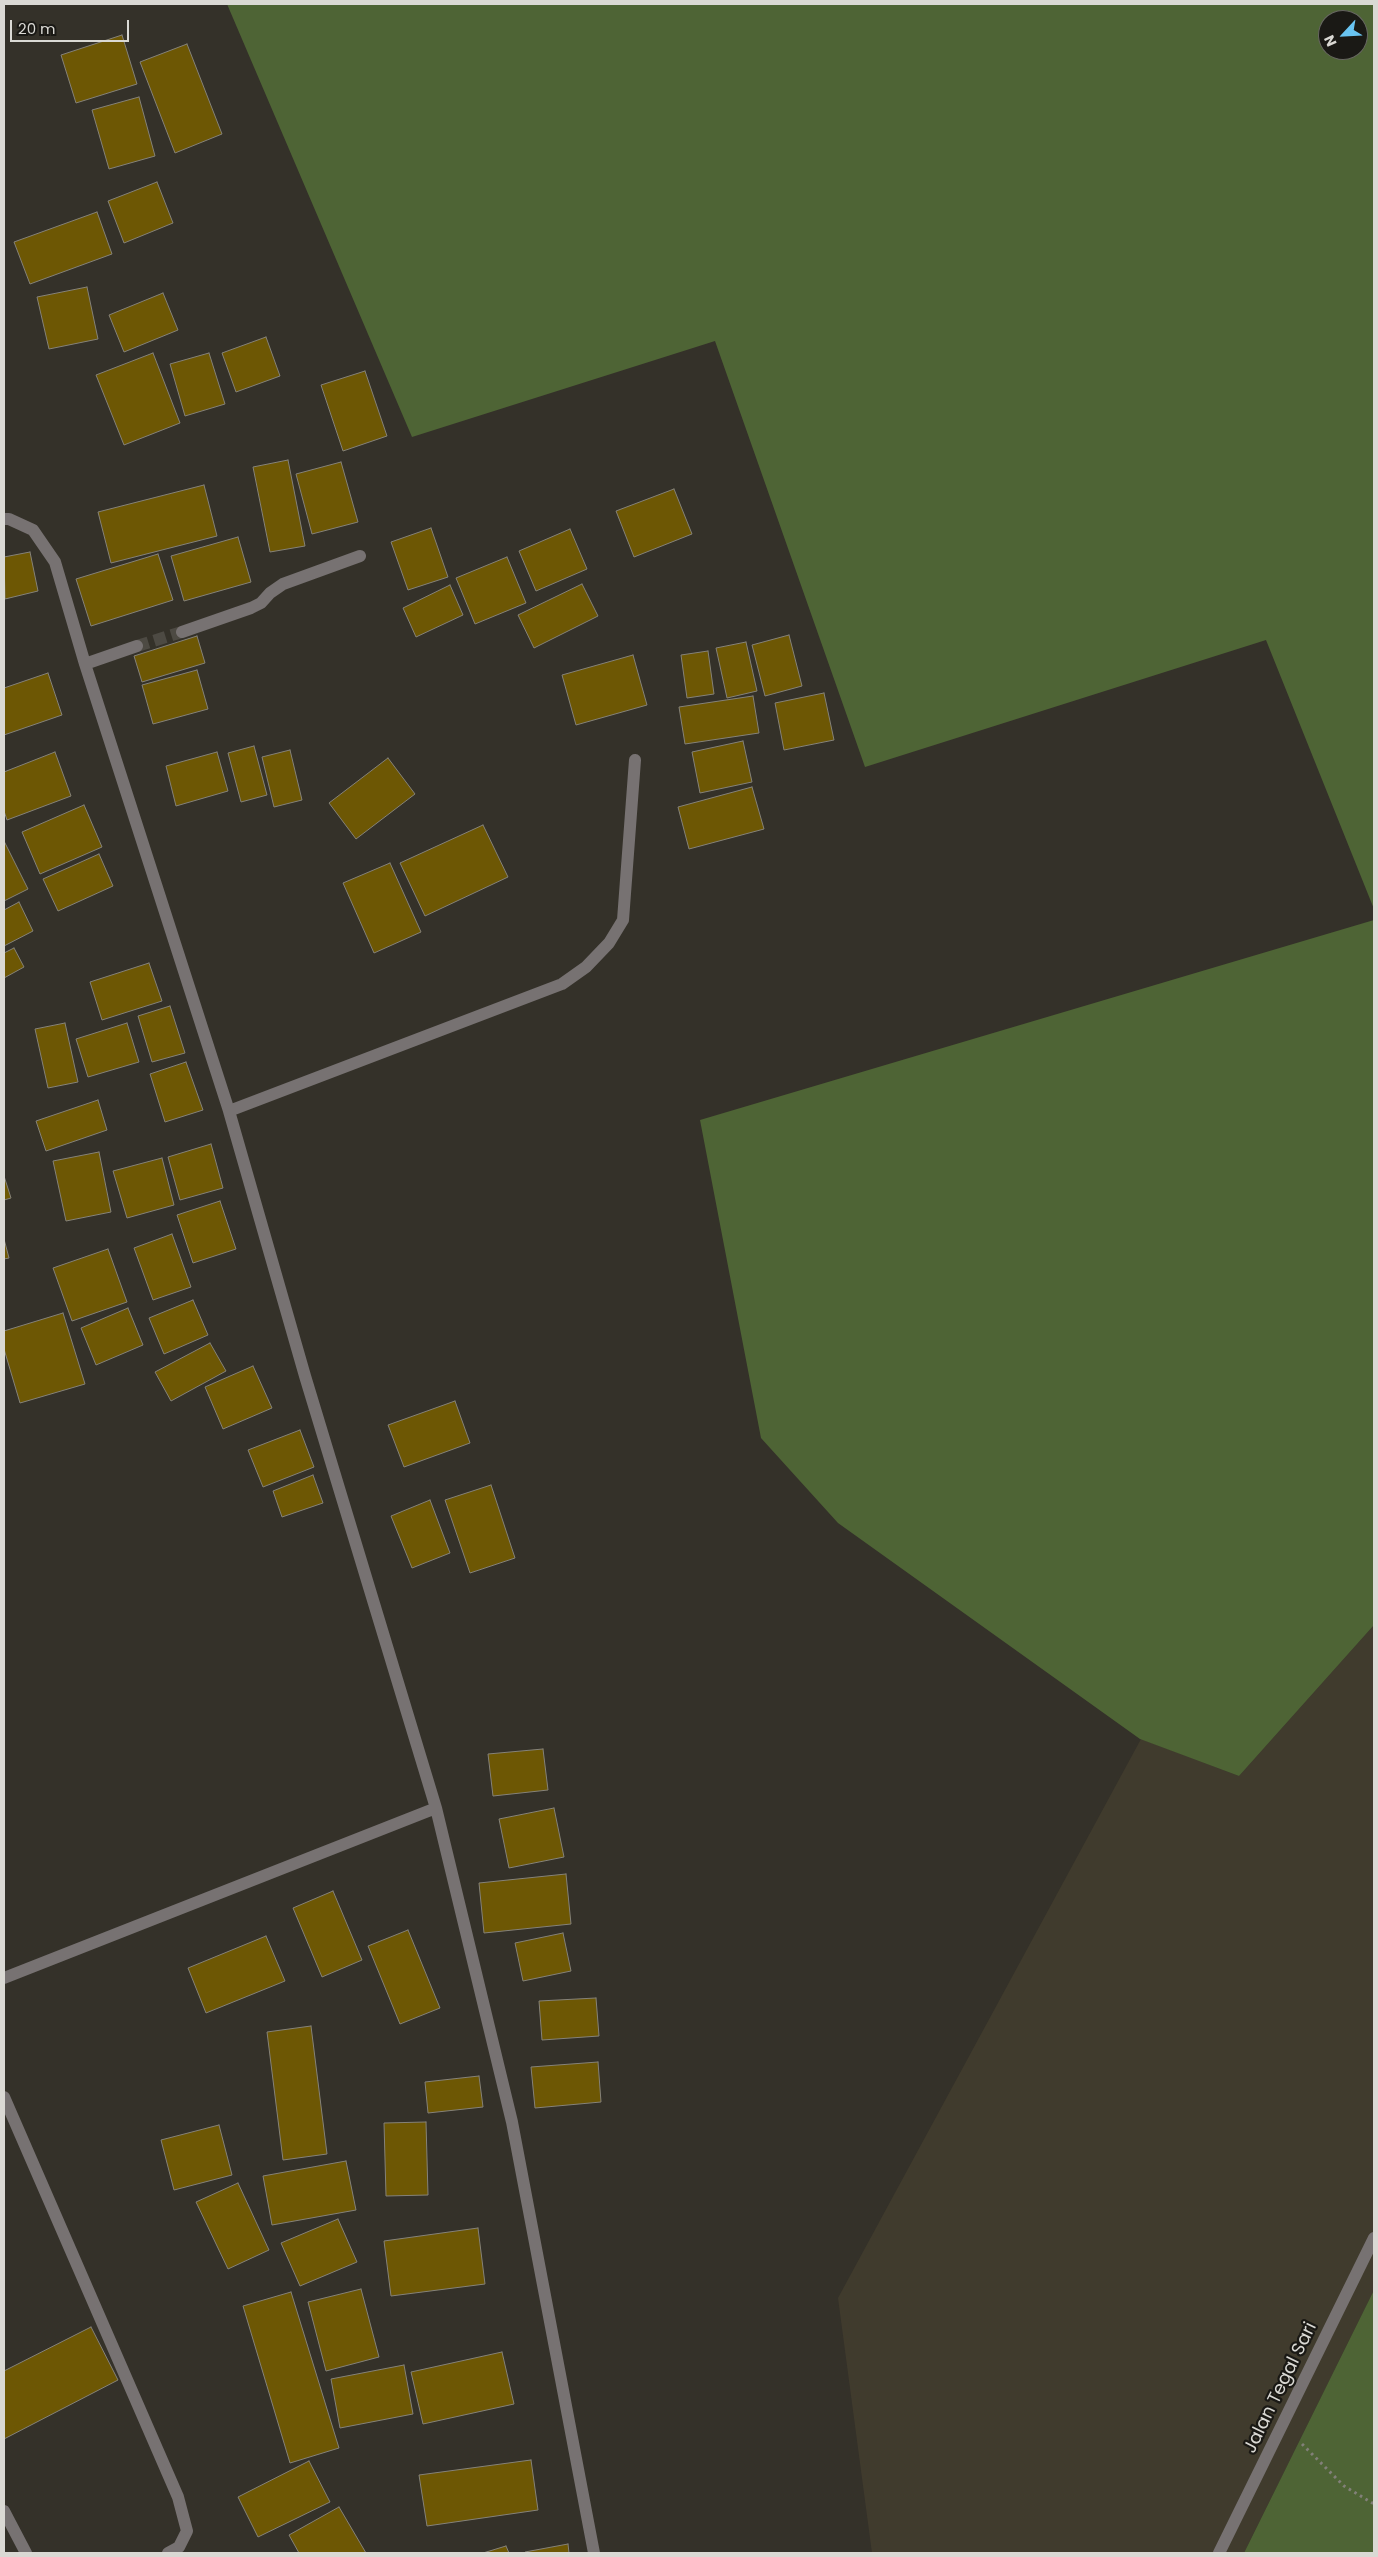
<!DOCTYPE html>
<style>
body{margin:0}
#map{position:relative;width:1378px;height:2557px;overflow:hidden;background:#343129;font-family:Poppins,sans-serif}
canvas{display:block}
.frame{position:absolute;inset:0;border:5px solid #dad9d4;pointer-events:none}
.north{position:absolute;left:1318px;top:10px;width:50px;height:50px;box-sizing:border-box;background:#1a1915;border:1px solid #676661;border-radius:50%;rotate:245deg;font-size:14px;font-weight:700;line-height:20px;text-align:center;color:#dad9d4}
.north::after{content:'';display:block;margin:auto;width:18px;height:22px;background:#69c4f1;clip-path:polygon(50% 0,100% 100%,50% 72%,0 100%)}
.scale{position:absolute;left:10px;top:20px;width:119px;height:22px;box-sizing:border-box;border:2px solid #dad9d4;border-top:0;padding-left:6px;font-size:15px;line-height:18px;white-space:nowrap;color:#dad9d4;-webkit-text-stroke:4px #1a1915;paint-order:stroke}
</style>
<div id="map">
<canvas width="1378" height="2557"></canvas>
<div class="frame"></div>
<div class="north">N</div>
<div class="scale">20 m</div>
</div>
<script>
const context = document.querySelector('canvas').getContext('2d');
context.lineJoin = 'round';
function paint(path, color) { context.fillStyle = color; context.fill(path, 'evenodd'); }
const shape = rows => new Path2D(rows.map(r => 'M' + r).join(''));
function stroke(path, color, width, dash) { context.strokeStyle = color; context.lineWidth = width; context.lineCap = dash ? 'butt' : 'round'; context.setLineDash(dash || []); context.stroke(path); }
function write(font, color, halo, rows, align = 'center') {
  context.font = font + ' Poppins,sans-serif'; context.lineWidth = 4.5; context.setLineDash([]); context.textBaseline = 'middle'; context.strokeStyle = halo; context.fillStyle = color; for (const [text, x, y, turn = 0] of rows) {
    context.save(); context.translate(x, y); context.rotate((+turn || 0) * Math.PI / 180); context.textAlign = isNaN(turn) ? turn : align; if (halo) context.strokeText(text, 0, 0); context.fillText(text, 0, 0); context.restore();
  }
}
const built = shape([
 [1374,1625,1374,2290,1244,2553,872,2553,838,2298,1141,1739,1239,1776]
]);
const green = shape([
 [227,4,1374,4,1374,909,1266,640,865,767,715,341,412,437],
 [1328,20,1358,20,1358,50,1328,50],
 [1374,920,1374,1625,1239,1776,1140,1739,838,1523,761,1438,700,1120],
 [1374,2290,1374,2553,1244,2553]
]);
const building = shape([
 [122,35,137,84,76,103,61,55,122,35],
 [187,44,222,134,175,153,140,62,187,44],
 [139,97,155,156,109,169,92,110,139,97],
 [157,182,173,223,124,243,108,201,157,182],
 [97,212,112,254,30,284,14,242,97,212],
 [87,287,98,339,49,349,37,297,87,287],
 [163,293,178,330,124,352,109,315,163,293],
 [266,337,280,376,236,392,222,353,266,337],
 [153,353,180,423,124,445,96,375,153,353],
 [209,353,225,404,185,416,170,364,209,353],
 [365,371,387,436,343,451,321,385,365,371],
 [288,460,305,546,270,552,253,467,288,460],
 [341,462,358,522,312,534,296,474,341,462],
 [204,485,217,536,111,563,98,512,204,485],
 [674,489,692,534,634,557,616,511,674,489],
 [431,528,448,577,408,590,391,542,431,528],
 [570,529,587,569,536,591,519,551,570,529],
 [238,537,251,582,184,601,171,556,238,537],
 [30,552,38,591,5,599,4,557,30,552],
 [158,554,173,600,91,626,76,579,158,554],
 [507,557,526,603,475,624,456,578,507,557],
 [582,584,598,616,534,648,518,615,582,584],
 [450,585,463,615,416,637,403,608,450,585],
 [789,635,802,686,765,696,752,645,789,635],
 [197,636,205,663,142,682,134,656,197,636],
 [746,642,757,691,727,698,716,648,746,642],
 [708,651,714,694,687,698,681,655,708,651],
 [633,655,647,705,576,725,562,675,633,655],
 [197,670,208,709,153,724,142,685,197,670],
 [48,673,62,715,4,735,4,688,48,673],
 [824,693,834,740,784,750,775,703,824,693],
 [753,696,759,733,685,744,679,707,753,696],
 [743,741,752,782,700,793,692,752,743,741],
 [254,746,267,795,241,802,228,753,254,746],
 [290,750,302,800,274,807,262,757,290,750],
 [55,752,71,796,7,820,4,811,4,772,55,752],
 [217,752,228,791,176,806,166,766,217,752],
 [388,758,415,794,356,839,329,803,388,758],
 [752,787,764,829,689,849,678,807,752,787],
 [84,805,102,847,40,874,22,832,84,805],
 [483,825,508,877,425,916,400,863,483,825],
 [4,841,28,889,4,901,4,841],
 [99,854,113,886,58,911,43,879,99,854],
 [390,863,421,932,374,953,343,883,390,863],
 [19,902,33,931,4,946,4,910,19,902],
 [14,948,24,967,4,978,4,953,14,948],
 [149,963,162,1001,102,1020,90,982,149,963],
 [170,1006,185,1053,152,1062,138,1016,170,1006],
 [65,1023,78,1082,48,1088,35,1029,65,1023],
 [127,1023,139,1062,88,1077,76,1039,127,1023],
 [186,1062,203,1110,165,1122,150,1074,186,1062],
 [98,1100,107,1130,46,1151,36,1121,98,1100],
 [211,1144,223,1188,180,1200,168,1157,211,1144],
 [99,1152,111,1212,66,1221,53,1161,99,1152],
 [162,1158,174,1205,127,1218,113,1171,162,1158],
 [4,1176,11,1198,4,1200,4,1176],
 [220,1201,236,1249,193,1263,177,1215,220,1201],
 [172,1234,191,1287,153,1300,134,1248,172,1234],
 [4,1239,9,1258,4,1259,4,1239],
 [108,1249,127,1302,72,1321,53,1268,108,1249],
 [193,1300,208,1335,164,1354,149,1318,193,1300],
 [128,1308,143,1345,96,1365,81,1328,128,1308],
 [63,1313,85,1384,20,1403,4,1349,4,1331,63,1313],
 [210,1343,226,1371,171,1401,155,1372,210,1343],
 [253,1366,272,1408,223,1429,205,1387,253,1366],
 [455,1401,470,1443,404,1467,388,1425,455,1401],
 [300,1430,314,1467,263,1487,248,1450,300,1430],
 [313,1475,323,1503,282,1517,273,1491,313,1475],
 [491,1485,515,1558,470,1573,445,1500,491,1485],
 [430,1500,450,1553,412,1568,391,1516,430,1500],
 [543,1749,548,1790,493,1796,488,1754,543,1749],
 [554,1808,564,1857,509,1868,499,1819,554,1808],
 [566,1874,571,1924,484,1933,479,1883,566,1874],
 [333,1891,362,1960,322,1977,293,1908,333,1891],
 [408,1930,440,2008,400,2024,368,1946,408,1930],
 [563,1933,571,1971,523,1981,515,1943,563,1933],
 [266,1936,285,1981,206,2013,188,1968,266,1936],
 [596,1998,599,2036,542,2040,539,2001,596,1998],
 [311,2026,327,2154,283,2160,267,2032,311,2026],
 [598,2062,601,2102,535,2108,531,2067,598,2062],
 [479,2076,483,2107,428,2113,425,2082,479,2076],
 [426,2122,428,2195,386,2196,384,2123,426,2122],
 [219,2125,232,2175,174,2190,161,2140,219,2125],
 [346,2161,356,2210,272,2225,263,2176,346,2161],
 [238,2183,269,2250,228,2269,196,2202,238,2183],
 [338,2219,357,2262,300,2286,281,2243,338,2219],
 [478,2228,485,2284,391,2296,384,2241,478,2228],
 [361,2289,379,2357,326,2371,308,2302,361,2289],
 [291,2292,339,2448,290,2463,243,2306,291,2292],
 [91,2327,118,2380,4,2439,4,2371,91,2327],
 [502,2352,514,2404,423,2424,411,2372,502,2352],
 [404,2365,413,2414,340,2428,331,2379,404,2365],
 [531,2460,538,2510,427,2526,419,2475,531,2460],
 [309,2461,330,2502,258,2537,238,2497,309,2461],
 [339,2507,366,2553,299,2553,289,2535,339,2507],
 [568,2544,569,2553,525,2553,525,2552,568,2544],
 [506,2546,509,2553,483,2553,506,2546]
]);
const minorTunnel = shape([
 [137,646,182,632]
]);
const path = shape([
 [1302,2444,1344,2486,1374,2504]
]);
const minor = shape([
 [4,519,9,519,33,530,55,562,85,664,229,1111,305,1376,436,1808,512,2122,594,2553],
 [182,632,251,608,261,603,270,593,283,584,360,556],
 [85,664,137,646],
 [229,1111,562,984,586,967,609,943,623,920,635,760],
 [4,1978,436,1808],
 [4,2097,178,2497,187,2531,179,2547,168,2553],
 [4,2511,26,2553],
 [1219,2553,1374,2238]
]);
const streetNames = [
 ["Jalan Tegal Sari",1281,2388,-64]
];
paint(built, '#403b2d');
paint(green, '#4e6435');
paint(building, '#6d5704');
stroke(building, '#858279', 1);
stroke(minorTunnel, '#4d4a43', 12, [12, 6]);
stroke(path, '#828079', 3, [2.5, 4]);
stroke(minor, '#777272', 12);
write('18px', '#dad9d4', '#1a1915', streetNames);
</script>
